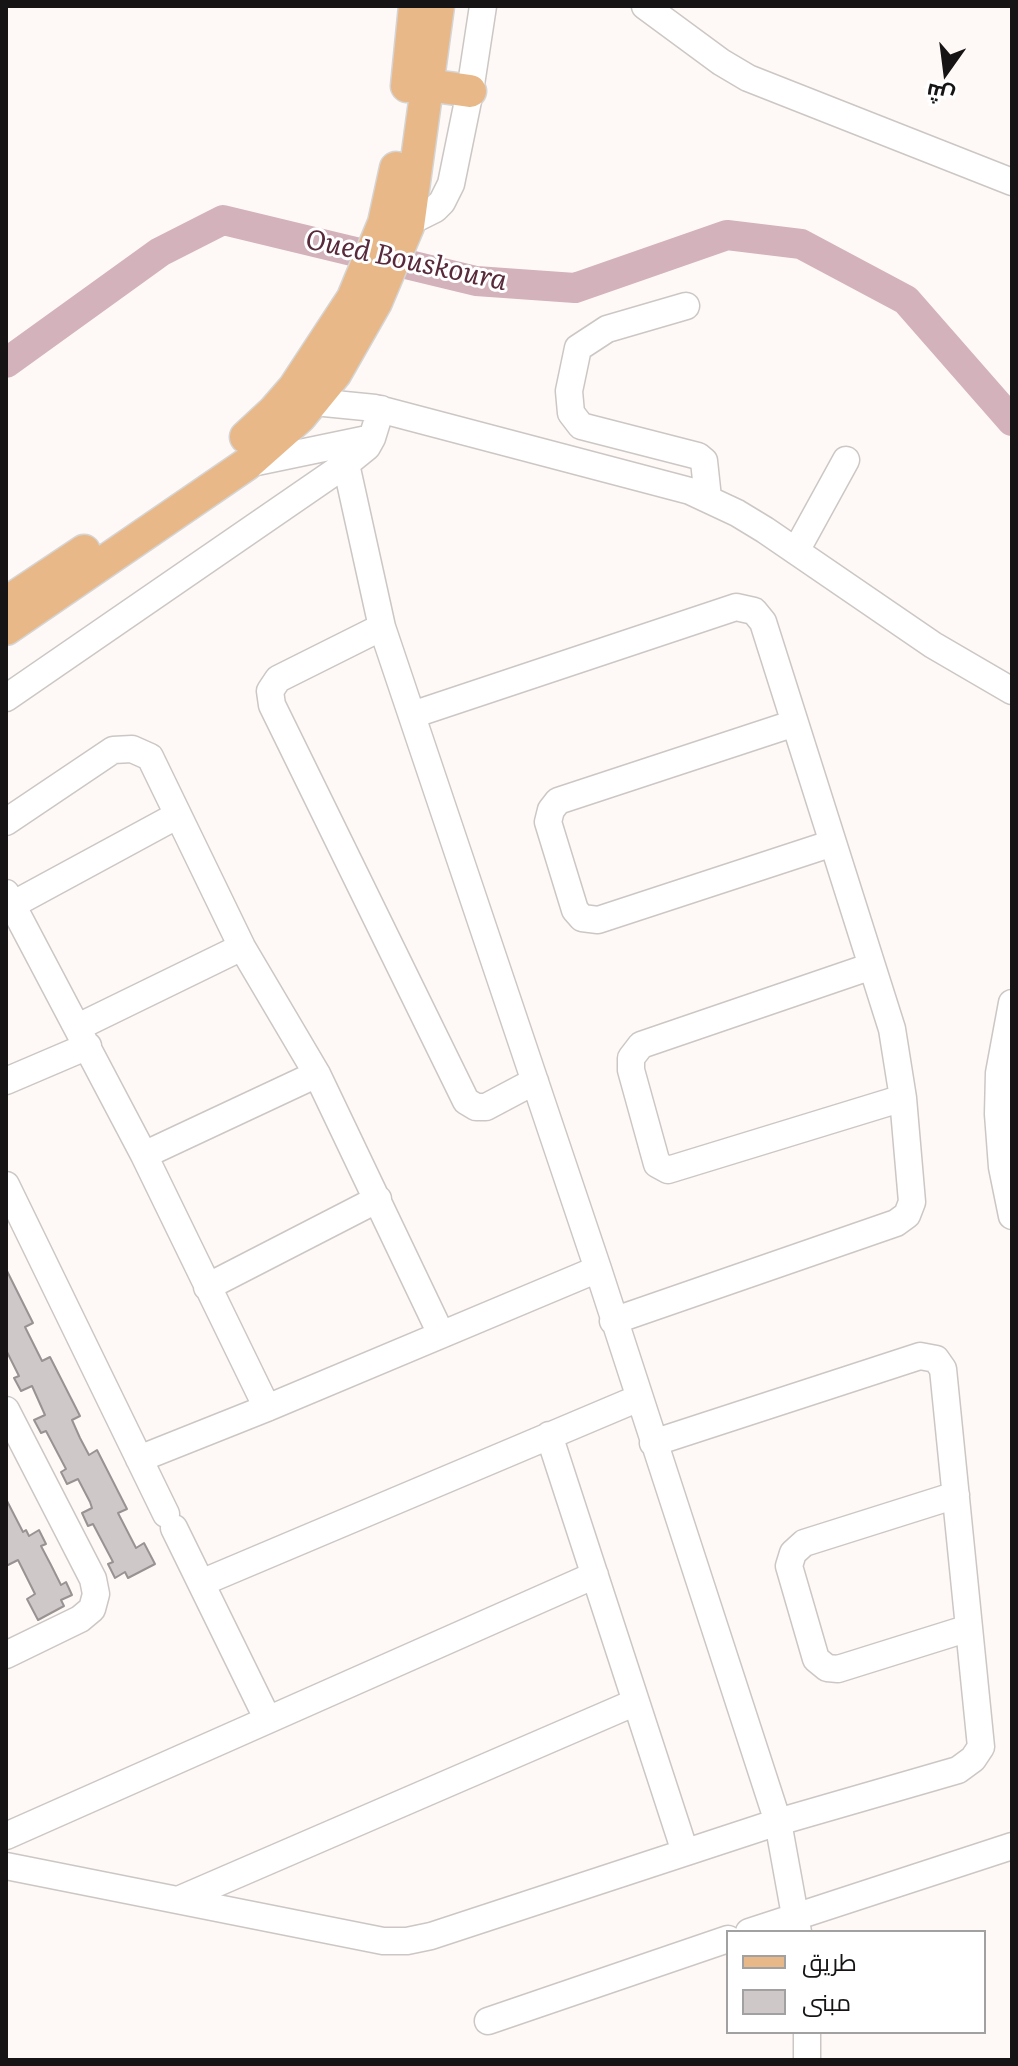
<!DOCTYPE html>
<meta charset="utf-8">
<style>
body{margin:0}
#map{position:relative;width:1018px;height:2066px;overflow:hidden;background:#fef9f7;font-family:Literata,Cairo,serif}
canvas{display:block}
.frame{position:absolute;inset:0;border:8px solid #161414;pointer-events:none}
.legend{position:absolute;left:726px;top:1930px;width:260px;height:104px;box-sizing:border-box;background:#fff;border:2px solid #a2a1a1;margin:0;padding:10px 14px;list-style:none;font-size:24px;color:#161414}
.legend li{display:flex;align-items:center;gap:16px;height:40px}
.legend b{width:40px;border:2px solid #a2a1a1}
.north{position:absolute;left:906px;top:32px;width:80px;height:80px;-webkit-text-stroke:6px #fff;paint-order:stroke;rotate:194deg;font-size:22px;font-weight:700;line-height:32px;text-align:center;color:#161414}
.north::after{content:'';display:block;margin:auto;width:28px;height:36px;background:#161414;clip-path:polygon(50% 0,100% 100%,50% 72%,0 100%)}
</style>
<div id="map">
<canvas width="1018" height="2066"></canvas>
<div class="frame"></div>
<ul class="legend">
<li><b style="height:10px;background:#e9b888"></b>طريق</li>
<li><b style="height:22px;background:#cec8c8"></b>مبنى</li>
</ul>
<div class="north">ش</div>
</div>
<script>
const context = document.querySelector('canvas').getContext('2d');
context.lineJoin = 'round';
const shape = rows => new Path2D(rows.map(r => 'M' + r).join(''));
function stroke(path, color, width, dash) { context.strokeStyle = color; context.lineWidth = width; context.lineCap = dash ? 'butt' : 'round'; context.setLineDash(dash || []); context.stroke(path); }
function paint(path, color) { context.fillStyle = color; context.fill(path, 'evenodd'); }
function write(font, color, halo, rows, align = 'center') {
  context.font = font + ' Literata,serif'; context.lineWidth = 6; context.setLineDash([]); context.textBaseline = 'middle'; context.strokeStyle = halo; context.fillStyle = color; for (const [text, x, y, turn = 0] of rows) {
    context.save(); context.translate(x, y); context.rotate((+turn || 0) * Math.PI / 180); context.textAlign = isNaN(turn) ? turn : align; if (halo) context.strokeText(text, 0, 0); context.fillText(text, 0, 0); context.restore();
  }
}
const river = shape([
 [6,363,160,252,223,220,476,281,575,288,727,235,801,244,906,300,1012,421]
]);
const building = shape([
 [6,1269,33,1323,25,1327,42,1361,50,1357,80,1416,72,1420,80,1438,89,1455,97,1450,127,1509,118,1513,136,1548,144,1543,155,1564,128,1578,125,1572,115,1578,108,1564,113,1562,93,1524,88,1526,82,1513,92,1508,90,1502,78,1479,67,1484,61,1472,66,1469,46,1431,41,1433,34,1420,45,1415,32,1386,21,1391,14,1378,19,1376,6,1350,6,1269],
 [6,1499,23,1532,26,1530,29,1536,39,1530,46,1544,41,1546,51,1565,61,1585,66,1582,72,1595,61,1600,64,1606,38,1620,27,1599,35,1594,18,1560,6,1566,6,1499]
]);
const minor = shape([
 [645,6,721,62,748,78,1012,182],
 [409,217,419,217,435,209,442,202,451,184,470,91,483,6],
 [686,306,607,329,578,348,569,391,571,413,581,426,698,456,704,461,708,498],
 [300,392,314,402,375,408,690,491,737,513,765,530,933,645,1012,691],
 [247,464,372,438],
 [346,464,382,627,598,1269,778,1822,798,1932],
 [796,551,846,460],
 [382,627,278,679,270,691,272,705,466,1101,476,1107,486,1107,535,1081],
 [6,698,346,464,367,447,372,438,381,409],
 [412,715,736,607,754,611,763,622,892,1029,903,1098,912,1202,907,1215,896,1223,613,1321],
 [795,723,558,801,551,810,548,822,575,910,582,918,598,920,833,843],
 [6,822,113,750,132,749,150,757,242,947,317,1074,441,1334],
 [6,893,144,1155,267,1408],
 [12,905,178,815],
 [872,966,641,1045,631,1058,631,1070,657,1164,668,1170,903,1098],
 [1012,1003,999,1073,998,1114,1002,1167,1012,1216],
 [78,1027,242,947],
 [6,1081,88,1046],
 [144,1155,317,1074],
 [6,1185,166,1514],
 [207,1287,378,1199],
 [6,1410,93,1579,96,1594,92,1609,80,1619,6,1655],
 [549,1435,685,1852],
 [139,1459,267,1408,598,1269],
 [956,1495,804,1543,793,1553,789,1566,816,1659,827,1668,838,1669,969,1628],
 [174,1528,268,1720],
 [201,1583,639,1398],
 [6,1836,595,1575],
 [6,1866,383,1941,407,1941,431,1936,778,1822,958,1770,973,1759,981,1747,943,1369,936,1359,920,1356,653,1443],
 [178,1900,636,1702],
 [749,1932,1012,1846],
 [488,2021,728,1939],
 [807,2032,807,2060]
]);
const major = shape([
 [428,85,470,91],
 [407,86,415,6],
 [246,437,274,411,294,388,353,298,384,223,396,168],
 [6,603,84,551],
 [6,629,247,464,300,417,335,374,376,302,408,226,438,6]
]);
const waterNames = [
 ["Oued Bouskoura",406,261,12]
];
stroke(river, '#d3b2bb', 30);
paint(building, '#cec8c8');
stroke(building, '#989392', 2);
stroke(minor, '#ccc7c5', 29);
stroke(major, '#d5d5d5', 35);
stroke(minor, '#fff', 26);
stroke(major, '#e9b888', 32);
write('italic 28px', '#582a3b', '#fff', waterNames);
</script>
